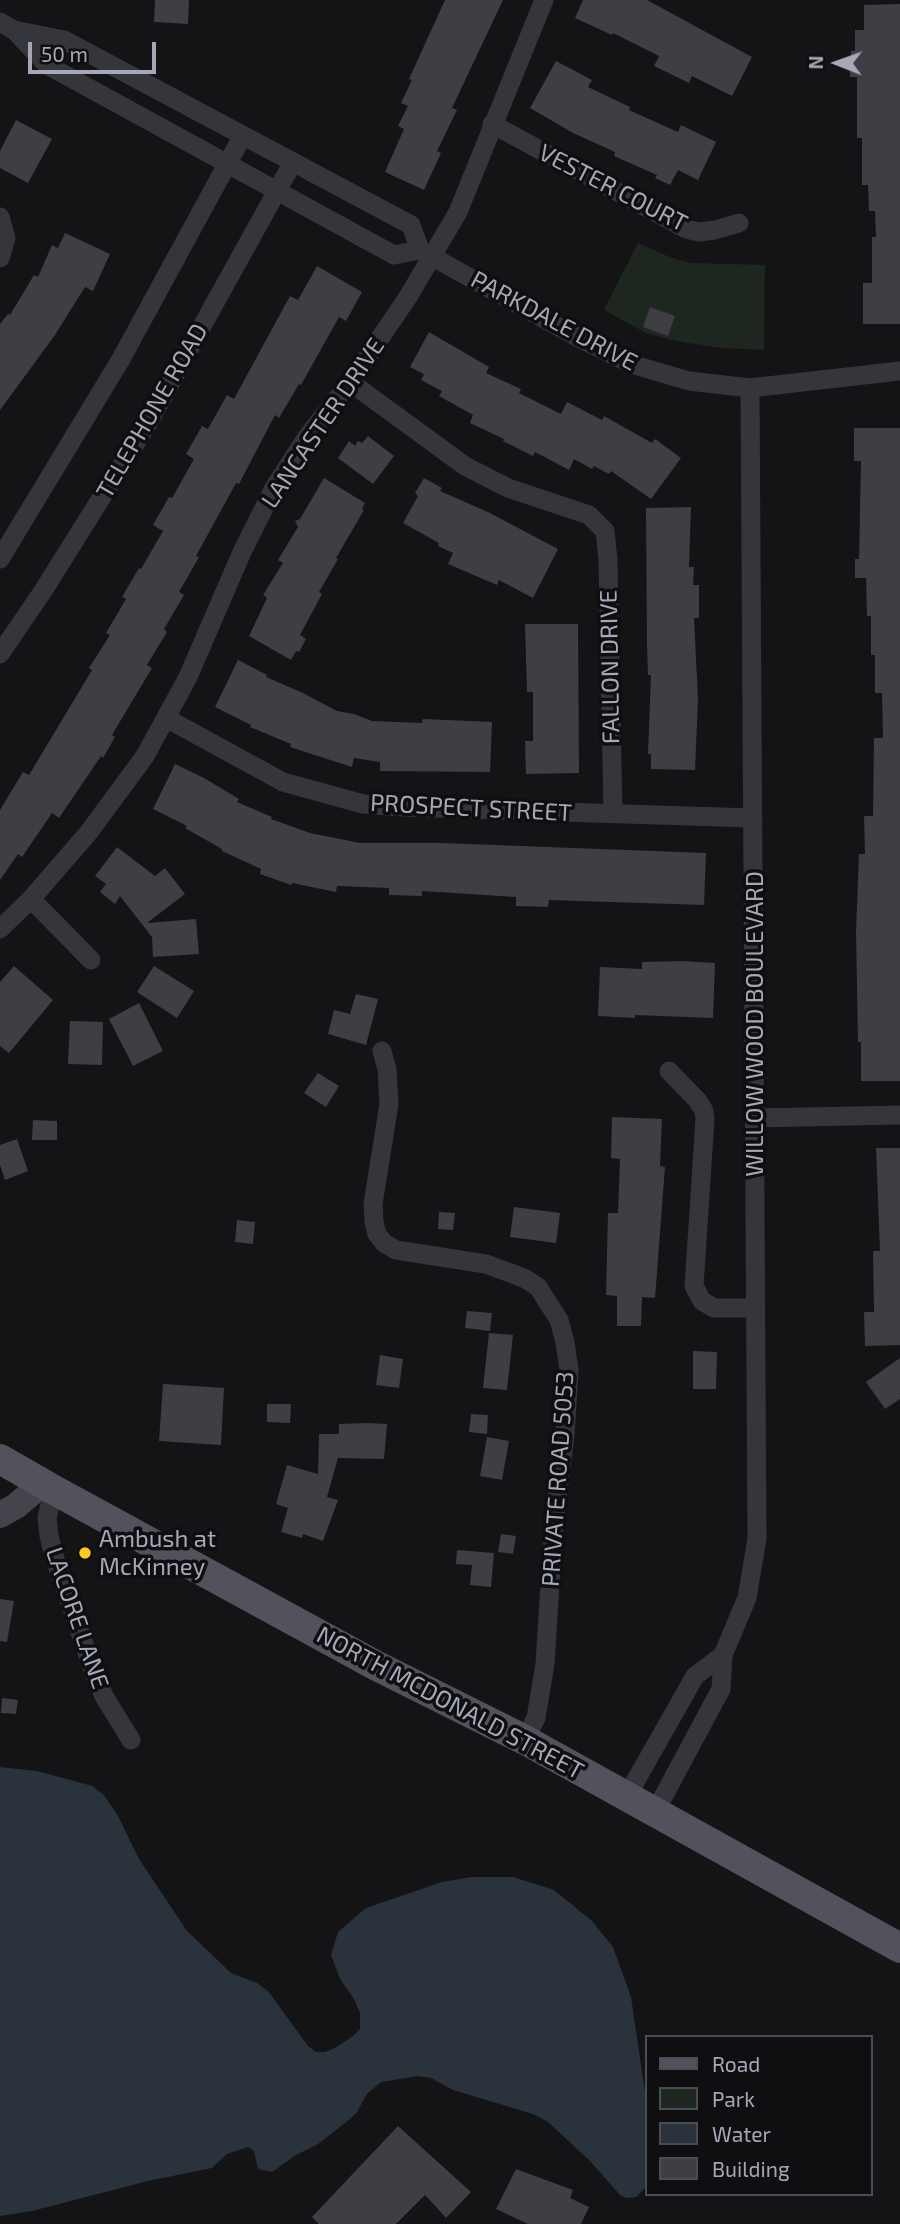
<!DOCTYPE html>
<style>
body{margin:0}
#map{position:relative;width:900px;height:2224px;overflow:hidden;background:#141416;font-family:"Exo 2",sans-serif}
canvas{display:block}
.legend{position:absolute;left:645px;top:2035px;width:228px;height:161px;box-sizing:border-box;background:#0f0f11;border:2px solid #4b4d53;margin:0;padding:9px 12px;list-style:none;font-size:21px;color:#a5a9b7}
.legend li{display:flex;align-items:center;gap:14px;height:35px}
.legend b{width:35px;border:2px solid #4b4d53}
.north{position:absolute;left:802px;top:28px;width:70px;height:70px;-webkit-text-stroke:5px #0f0f11;paint-order:stroke;rotate:271deg;font-size:19px;font-weight:700;line-height:28px;text-align:center;color:#a5a9b7}
.north::after{content:'';display:block;margin:auto;width:24px;height:32px;background:#a5a9b7;clip-path:polygon(50% 0,100% 100%,50% 72%,0 100%)}
.scale{position:absolute;left:28px;top:42px;width:128px;height:32px;box-sizing:border-box;border:4px solid #a5a9b7;border-top:0;padding-left:9px;font-size:21px;line-height:24px;white-space:nowrap;color:#a5a9b7;-webkit-text-stroke:5px #0f0f11;paint-order:stroke}
</style>
<div id="map">
<canvas width="900" height="2224"></canvas>
<ul class="legend">
<li><b style="height:9px;background:#51525b"></b>Road</li>
<li><b style="height:19px;background:#1e2620"></b>Park</li>
<li><b style="height:19px;background:#2a323b"></b>Water</li>
<li><b style="height:19px;background:#3e3e43"></b>Building</li>
</ul>
<div class="north">N</div>
<div class="scale">50 m</div>
</div>
<script>
const context = document.querySelector('canvas').getContext('2d');
context.lineJoin = 'round';
function paint(path, color) { context.fillStyle = color; context.fill(path, 'evenodd'); }
const shape = rows => new Path2D(rows.map(r => 'M' + r).join(''));
function stroke(path, color, width, dash) { context.strokeStyle = color; context.lineWidth = width; context.lineCap = dash ? 'butt' : 'round'; context.setLineDash(dash || []); context.stroke(path); }
function write(font, color, halo, rows, align = 'center') {
  context.font = font + ' "Exo 2",sans-serif'; context.lineWidth = 7; context.setLineDash([]); context.textBaseline = 'middle'; context.strokeStyle = halo; context.fillStyle = color; for (const [text, x, y, turn = 0] of rows) {
    context.save(); context.translate(x, y); context.rotate((+turn || 0) * Math.PI / 180); context.textAlign = isNaN(turn) ? turn : align; if (halo) context.strokeText(text, 0, 0); context.fillText(text, 0, 0); context.restore();
  }
}
const green = shape([
 [638,243,672,258,691,263,765,265,764,350,721,348,676,341,646,333,604,310]
]);
const water = shape([
 [0,1767,37,1771,74,1781,92,1786,104,1795,118,1816,139,1859,187,1931,231,1973,257,1983,268,1991,308,2046,316,2052,325,2052,335,2048,353,2036,360,2029,360,2013,354,1999,340,1979,331,1955,338,1932,366,1908,442,1882,471,1877,513,1877,554,1890,592,1921,613,1947,631,1997,646,2099,646,2187,636,2197,627,2198,621,2196,590,2161,548,2122,533,2114,453,2090,431,2078,418,2076,381,2082,367,2094,357,2112,349,2120,318,2144,296,2155,272,2172,258,2169,254,2151,248,2147,227,2154,212,2168,148,2181,32,2211,0,2216]
]);
const building = shape([
 [155,0,189,0,188,24,154,22],
 [445,0,503,0,452,108,457,110,437,151,441,153,424,190,385,172,404,129,398,126,408,106,401,103,412,80,409,79],
 [583,0,647,0,752,57,732,96,692,76,689,83,654,66,659,56,613,33,612,35,575,18],
 [900,4,900,324,863,324,863,283,872,283,872,237,876,237,875,211,869,211,868,185,862,185,862,138,857,138,857,77,850,77,851,51,855,51,855,30,864,30,864,5],
 [556,61,592,80,588,87,630,107,629,110,678,132,681,125,716,142,698,180,678,170,670,185,655,178,657,175,614,156,615,152,573,133,530,108],
 [16,120,52,139,28,183,0,168,0,151],
 [65,233,110,254,93,291,85,287,55,335,0,410,0,324,8,314,10,315,34,275,38,277,52,245,58,248],
 [317,266,362,292,346,321,339,317,301,385,299,384,279,418,275,415,239,484,236,483,196,556,199,557,179,592,184,595,164,629,167,632,147,665,152,668,112,735,115,737,103,758,101,756,59,818,52,813,22,857,18,854,0,880,0,810,23,772,29,775,92,670,89,668,110,635,106,633,126,599,122,597,139,568,141,569,163,531,153,525,169,497,172,498,194,459,186,454,202,426,208,429,227,395,234,399,290,296,298,300],
 [650,307,675,316,668,336,643,327],
 [429,332,489,367,486,373,521,389,519,393,561,414,567,402,602,420,604,416,652,443,655,439,681,458,651,499,611,471,609,474,594,466,592,469,574,459,569,470,535,452,533,456,503,441,504,439,470,423,473,415,439,396,442,391,421,380,424,374,410,367],
 [854,428,900,428,900,1081,861,1081,861,1042,858,1042,856,931,859,854,865,854,864,816,873,816,874,738,883,738,882,693,875,693,875,655,871,655,871,616,867,616,866,578,855,578,855,559,859,559,861,461,854,461],
 [368,436,394,456,373,484,338,458,349,441,355,446,358,441,362,443],
 [324,478,365,503,362,509,364,510,336,558,338,559,319,592,322,594,300,635,306,639,299,652,296,651,291,660,249,636,267,598,263,595,283,563,278,560,298,527,295,521,300,519],
 [424,478,442,488,440,491,488,512,558,549,533,598,499,580,497,585,448,564,453,553,438,546,439,543,403,523,418,496,415,493],
 [691,507,689,567,694,567,693,585,699,585,699,618,694,618,698,699,695,770,651,769,651,754,648,754,651,675,648,675,647,646,646,508],
 [525,624,578,624,579,773,526,774,525,741,533,741,533,692,527,692],
 [238,660,267,675,266,677,303,693,337,711,354,714,372,721,422,723,423,719,492,722,490,772,380,771,380,762,354,758,352,767,290,747,291,744,250,727,251,725,215,707],
 [175,764,204,778,239,799,237,802,272,817,271,819,310,833,360,843,442,843,706,853,704,905,549,900,548,907,516,906,516,897,422,891,422,896,389,895,389,888,337,886,336,892,292,883,291,885,260,874,261,869,222,851,222,849,185,828,187,826,153,809],
 [117,847,155,876,165,868,185,894,147,923,196,919,199,954,153,957,152,937,120,896,115,904,100,892,106,884,95,876],
 [682,961,715,963,713,1018,635,1015,635,1018,598,1016,600,967,642,969,642,962],
 [14,966,53,1000,9,1053,0,1046,0,982],
 [154,966,194,991,177,1018,137,992],
 [356,994,378,999,366,1045,328,1034,334,1010,350,1014],
 [139,1003,163,1051,133,1066,109,1019],
 [70,1021,103,1022,102,1065,68,1064],
 [318,1073,339,1086,326,1107,304,1093],
 [612,1117,662,1119,660,1166,665,1167,655,1298,642,1297,641,1326,617,1326,617,1296,606,1295,608,1213,618,1213,620,1159,611,1158],
 [33,1120,57,1121,57,1140,32,1140],
 [17,1139,28,1171,5,1180,0,1165,0,1145],
 [876,1148,900,1148,900,1345,865,1346,864,1312,874,1312,873,1251,880,1251],
 [514,1207,560,1213,556,1243,510,1237],
 [439,1212,455,1213,453,1230,438,1229],
 [237,1220,255,1222,253,1244,235,1242],
 [467,1311,492,1313,490,1331,465,1328],
 [489,1333,513,1335,507,1390,483,1388],
 [693,1351,717,1352,716,1389,693,1389],
 [380,1355,403,1359,399,1388,376,1385],
 [900,1358,900,1399,885,1409,866,1382],
 [163,1384,224,1388,221,1445,159,1441],
 [267,1404,291,1404,290,1423,267,1422],
 [471,1414,488,1415,487,1434,469,1432],
 [366,1423,387,1424,384,1459,338,1458,327,1497,338,1500,323,1541,303,1534,302,1538,281,1532,288,1508,276,1504,287,1465,318,1474,319,1434,339,1434,339,1424],
 [487,1437,509,1441,502,1480,480,1476],
 [501,1534,516,1536,513,1554,498,1552],
 [457,1550,494,1553,491,1587,470,1585,472,1565,456,1564],
 [0,1599,14,1601,7,1642,0,1641],
 [2,1698,18,1700,16,1714,1,1713],
 [398,2126,471,2192,446,2218,425,2195,396,2224,319,2224,312,2217],
 [516,2169,573,2190,570,2198,589,2207,581,2224,528,2224,496,2209]
]);
const street = shape([
 [0,22,14,30,64,40,411,225,420,250],
 [14,30,47,65,394,255,420,250,577,337,631,364,689,381,750,388,900,371],
 [492,124,686,229,699,232,715,230,739,223],
 [0,217,6,238,0,258],
 [350,382,465,466,508,488,589,515,605,531,608,560,613,814],
 [0,559,121,359,243,135],
 [0,654,43,591,150,420,293,162],
 [166,718,283,782,363,804,402,807,753,818],
 [31,899,91,960],
 [0,929,31,899,89,832,145,756,188,677,242,552,274,488,307,437,350,382,408,297,458,212,544,0],
 [382,1051,387,1069,389,1104,373,1204,374,1222,377,1234,384,1243,396,1250,486,1264,524,1278,538,1287,559,1320,565,1342,569,1370,565,1435,554,1521,545,1664,536,1718,525,1740],
 [669,1071,698,1101,704,1111,705,1119,694,1286,702,1301,714,1308,756,1308],
 [755,1118,900,1115],
 [54,1490,47,1517,49,1536,55,1559,94,1673,105,1698,131,1740],
 [627,1796,695,1676,723,1655],
 [655,1812,721,1689,723,1655,747,1598,757,1539,750,388]
]);
const secondary = shape([
 [0,1515,16,1506,43,1483]
]);
const primary = shape([
 [0,1459,54,1490,375,1665,525,1740,900,1948]
]);
const markers = [
 [85,1553,7,"#fcc727"]
];
const streetNames = [
 ["VESTER COURT",613,188,27],
 ["PARKDALE DRIVE",554,321,28],
 ["TELEPHONE ROAD",152,411,-60],
 ["LANCASTER DRIVE",323,423,-56],
 ["FALLON DRIVE",610,667,-91],
 ["PROSPECT STREET",471,808,3],
 ["WILLOW WOOD BOULEVARD",755,1024,-90],
 ["PRIVATE ROAD 5053",558,1479,-86],
 ["LACORE LANE",77,1618,71],
 ["NORTH MCDONALD STREET",450,1703,28]
];
const poiNames = [
 ["Ambush at",99,1539],
 ["McKinney",99,1567]
];
paint(green, '#1e2620');
paint(water, '#2a323b');
paint(building, '#3e3e43');
stroke(street, '#35363b', 19);
stroke(secondary, '#43444c', 26);
stroke(primary, '#51525b', 30);
for (const [x, y, r, color] of markers) { const dot = new Path2D(); dot.arc(x, y, r, 0, 2 * Math.PI); context.fillStyle = color; context.fill(dot); stroke(dot, '#0f0f11', 2.5); }
write('24px', '#a5a9b7', '#0f0f11', streetNames);
write('24px', '#a5a9b7', '#0f0f11', poiNames, 'left');
</script>
